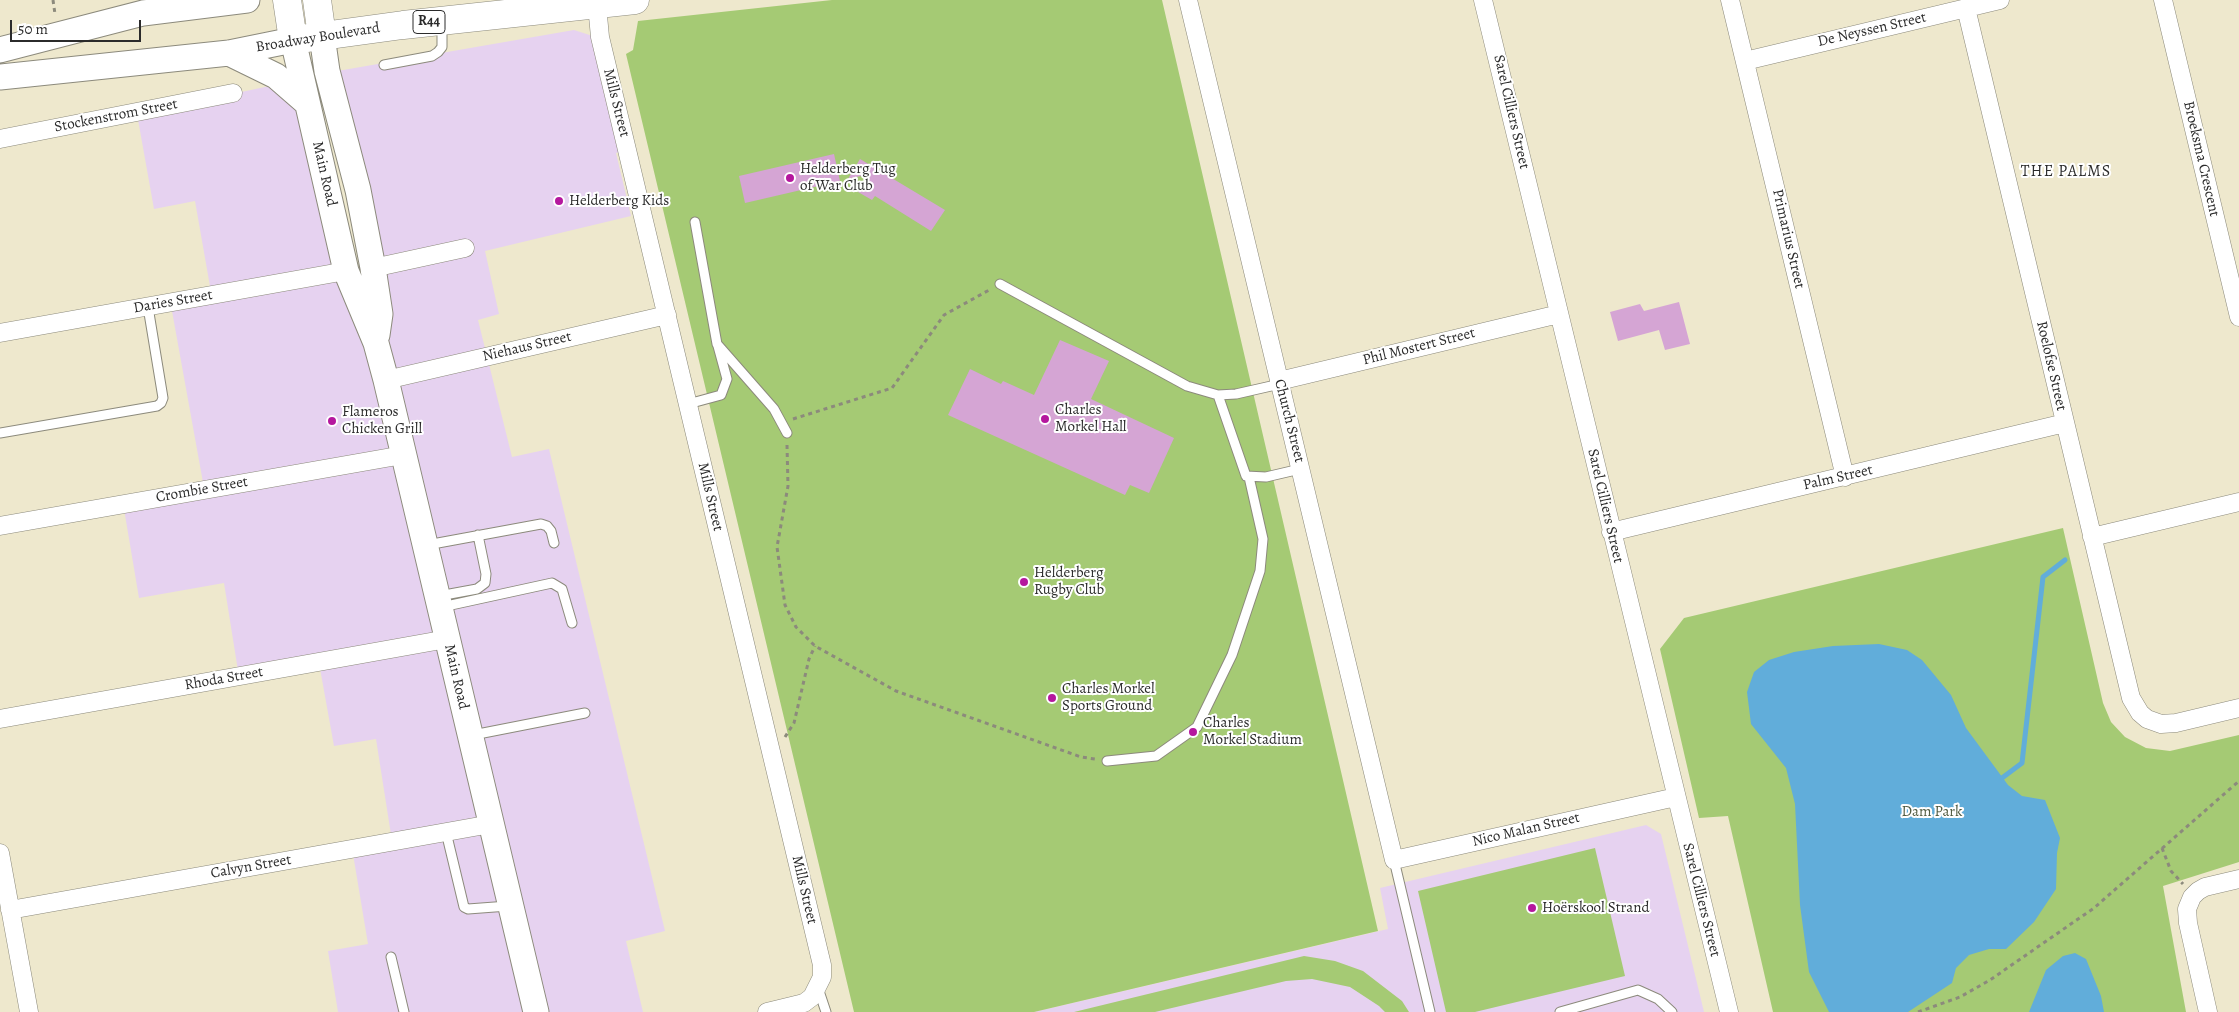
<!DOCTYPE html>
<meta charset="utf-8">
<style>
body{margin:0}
#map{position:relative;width:2239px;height:1012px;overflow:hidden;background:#eee8cd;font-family:Alegreya,serif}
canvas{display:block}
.scale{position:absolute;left:10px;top:20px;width:131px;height:22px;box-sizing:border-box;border:2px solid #2b2b2b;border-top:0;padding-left:6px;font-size:15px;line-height:18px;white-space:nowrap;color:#2b2b2b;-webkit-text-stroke:4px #fff;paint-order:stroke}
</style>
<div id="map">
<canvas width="2239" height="1012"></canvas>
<div class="scale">50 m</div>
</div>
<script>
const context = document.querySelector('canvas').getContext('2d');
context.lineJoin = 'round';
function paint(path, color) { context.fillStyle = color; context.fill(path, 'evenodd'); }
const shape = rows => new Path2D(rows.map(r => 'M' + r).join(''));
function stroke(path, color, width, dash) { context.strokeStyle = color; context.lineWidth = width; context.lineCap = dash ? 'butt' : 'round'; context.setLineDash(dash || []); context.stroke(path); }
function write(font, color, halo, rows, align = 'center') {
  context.font = font + ' Alegreya,serif'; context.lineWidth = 4; context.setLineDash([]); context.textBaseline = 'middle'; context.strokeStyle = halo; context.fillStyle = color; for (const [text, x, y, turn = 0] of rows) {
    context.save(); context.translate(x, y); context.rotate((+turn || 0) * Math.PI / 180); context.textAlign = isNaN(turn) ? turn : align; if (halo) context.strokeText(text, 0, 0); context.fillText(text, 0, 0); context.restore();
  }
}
const built = shape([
 [574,30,599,38,626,150,616,153,631,216,485,251,499,314,478,320,512,457,549,449,665,931,626,941,643,1012,338,1012,328,951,368,944,352,848,392,841,376,739,334,746,319,663,239,677,224,583,139,598,123,503,204,488,170,300,211,292,195,201,154,209,137,114,284,83,305,104,374,342,326,73],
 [1646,825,1661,834,1704,1012,1034,1012,1388,929,1380,888]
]);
const green = shape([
 [832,0,1162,0,1378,931,1034,1012,854,1012,626,54,633,50,638,21],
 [2063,528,2103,703,2111,722,2125,737,2146,748,2170,751,2239,735,2239,862,2163,886,2186,1012,1773,1012,1728,816,1699,818,1660,649,1684,618],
 [1595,848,1625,976,1475,1012,1446,1012,1418,891],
 [1304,956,1335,961,1363,971,1402,1001,1409,1012,1385,1012,1379,1006,1350,987,1312,979,1286,981,1155,1012,1074,1012]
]);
const water = shape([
 [1879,644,1907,650,1922,660,1951,695,1966,728,2008,785,2022,796,2045,800,2060,838,2057,853,2056,889,2034,922,2006,949,1989,949,1969,955,1956,968,1952,983,1908,1012,1829,1012,1809,972,1800,905,1795,804,1786,768,1751,724,1747,692,1754,672,1769,660,1794,652,1833,646],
 [2075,953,2086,959,2101,996,2104,1012,2029,1012,2046,970,2063,956]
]);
const stream = shape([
 [2002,778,2022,763,2043,577,2065,560]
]);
const building = shape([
 [834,154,840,181,745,203,739,176],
 [860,159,945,210,931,231,875,196,872,200,858,192,869,174,848,179],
 [1679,302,1690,344,1665,350,1659,330,1618,341,1610,312,1640,304,1644,311],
 [1060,340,1109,361,1091,399,1174,438,1149,493,1130,485,1125,495,948,415,970,369,1001,384,1003,381,1034,395]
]);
const path = shape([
 [53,0,55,14],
 [793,419,892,388,944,315,991,289],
 [787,445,788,486,777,547,785,605,796,627,815,646,896,691,1081,757,1095,759],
 [785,737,794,723,809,659,815,646],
 [2162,848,2171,871,2183,884],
 [1918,1012,1960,997,1990,980,2094,908,2239,781]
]);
const lane = shape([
 [384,65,432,56,438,52,442,47,442,23],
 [695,222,717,344,774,409,787,433],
 [1000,284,1187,386,1218,395,1236,394,1280,384],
 [1218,395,1246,476,1266,477,1300,469],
 [688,404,721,395,727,379,718,346],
 [0,433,157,406,161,403,163,398,148,307],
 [427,545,541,524,547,526,551,531,554,543],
 [439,596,477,589,485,583,486,574,478,535],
 [442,607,552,583,562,589,572,623],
 [473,735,585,713],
 [1107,761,1156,756,1197,727,1232,655,1260,571,1263,539,1249,477],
 [446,832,464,907,468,909,508,906],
 [1394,860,1430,1012],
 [391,957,404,1012],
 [818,988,826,1012],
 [1560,1012,1638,990,1658,999,1672,1012]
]);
const street = shape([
 [1188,0,1394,860,1676,797],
 [1483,0,1729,1012],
 [1730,0,1845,477],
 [2163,0,2239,317],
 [597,5,600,37,822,965,822,977,812,997,804,1003,767,1012],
 [1966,8,2131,698,2140,713,2147,719,2161,724,2176,723,2239,708],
 [1745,61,2000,0],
 [0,139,233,93],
 [373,268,465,248],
 [0,333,346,271],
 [386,380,667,315],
 [1279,381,1559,314],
 [0,526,403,455],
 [1611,532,2065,423],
 [2092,537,2239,502],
 [0,719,447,639],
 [0,853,29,1012],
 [10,910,491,824],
 [2208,1012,2188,923,2187,909,2192,897,2198,891,2205,887,2239,879]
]);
const secondary = shape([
 [322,36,327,71,358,190,373,268,380,314,377,335],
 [0,50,143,13,247,0],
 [229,53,276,76,307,103],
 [0,77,229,53,293,40,346,271,376,343,386,380,536,1012]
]);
const primary = shape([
 [287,0,293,40,403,25,635,0],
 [317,0,322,36]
]);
const markers = [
 [790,178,5,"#b5179e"],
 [559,201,5,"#b5179e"],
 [1045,419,5,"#b5179e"],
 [332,421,5,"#b5179e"],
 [1024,582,5,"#b5179e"],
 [1052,698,5,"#b5179e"],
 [1193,732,5,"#b5179e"],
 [1532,908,5,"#b5179e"]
];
const shields = [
 [429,22,32]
];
const shieldNames = [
 ["R44",429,22]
];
const streetNames = [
 ["De Neyssen Street",1872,30,-13],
 ["Broadway Boulevard",318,38,-9],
 ["Mills Street",616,103,76],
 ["Sarel Cilliers Street",1511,112,77],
 ["Stockenstrom Street",116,116,-11],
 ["Broeksma Crescent",2201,159,77],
 ["Main Road",324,174,77],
 ["Primarius Street",1788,239,77],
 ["Daries Street",173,302,-10],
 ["Niehaus Street",527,347,-13],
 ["Phil Mostert Street",1419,347,-14],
 ["Roelofse Street",2051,366,77],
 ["Church Street",1289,421,76],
 ["Palm Street",1838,478,-13],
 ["Crombie Street",202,490,-10],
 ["Mills Street",710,497,77],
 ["Sarel Cilliers Street",1605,506,77],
 ["Main Road",456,677,77],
 ["Rhoda Street",224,679,-10],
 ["Nico Malan Street",1526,830,-13],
 ["Calvyn Street",251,867,-10],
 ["Mills Street",804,890,77],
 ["Sarel Cilliers Street",1701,900,76]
];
const poiNames = [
 ["Helderberg Tug",800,169],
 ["of War Club",800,186],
 ["Helderberg Kids",569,201],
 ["Charles",1055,410],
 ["Morkel Hall",1055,427],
 ["Flameros",342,412],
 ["Chicken Grill",342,429],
 ["Helderberg",1034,573],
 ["Rugby Club",1034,590],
 ["Charles Morkel",1062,689],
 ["Sports Ground",1062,706],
 ["Charles",1203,723],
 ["Morkel Stadium",1203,740],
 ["Hoërskool Strand",1542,908]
];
const parkNames = [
 ["Dam Park",1932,812]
];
const neighbourhoodNames = [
 ["THE PALMS",2066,172]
];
paint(built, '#e6d2f0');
paint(green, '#a5ca74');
paint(water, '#61adda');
stroke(stream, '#61adda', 5);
paint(building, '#d5a5d4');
stroke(lane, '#8c8a7c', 11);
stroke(street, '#8c8a7c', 19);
stroke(secondary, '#8c8a7c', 27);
stroke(primary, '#8c8a7c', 29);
stroke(path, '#8c8a7c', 3, [4, 4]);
stroke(lane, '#fff', 9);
stroke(street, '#fff', 18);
stroke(secondary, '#fff', 25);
stroke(primary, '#fff', 28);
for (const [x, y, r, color] of markers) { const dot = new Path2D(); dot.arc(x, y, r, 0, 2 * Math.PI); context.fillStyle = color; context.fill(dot); stroke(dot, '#fff', 2); }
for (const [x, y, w] of shields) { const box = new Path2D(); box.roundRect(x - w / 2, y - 11.5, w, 23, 4); context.fillStyle = '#fff'; context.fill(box); stroke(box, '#2b2b2b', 1); }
write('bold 14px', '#2b2b2b', null, shieldNames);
write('15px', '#2b2b2b', '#fff', streetNames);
write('15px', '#2b2b2b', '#fff', poiNames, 'left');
write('15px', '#505b41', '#fff', parkNames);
context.letterSpacing = '1px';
write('16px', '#2b2b2b', '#fff', neighbourhoodNames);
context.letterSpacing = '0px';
</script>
